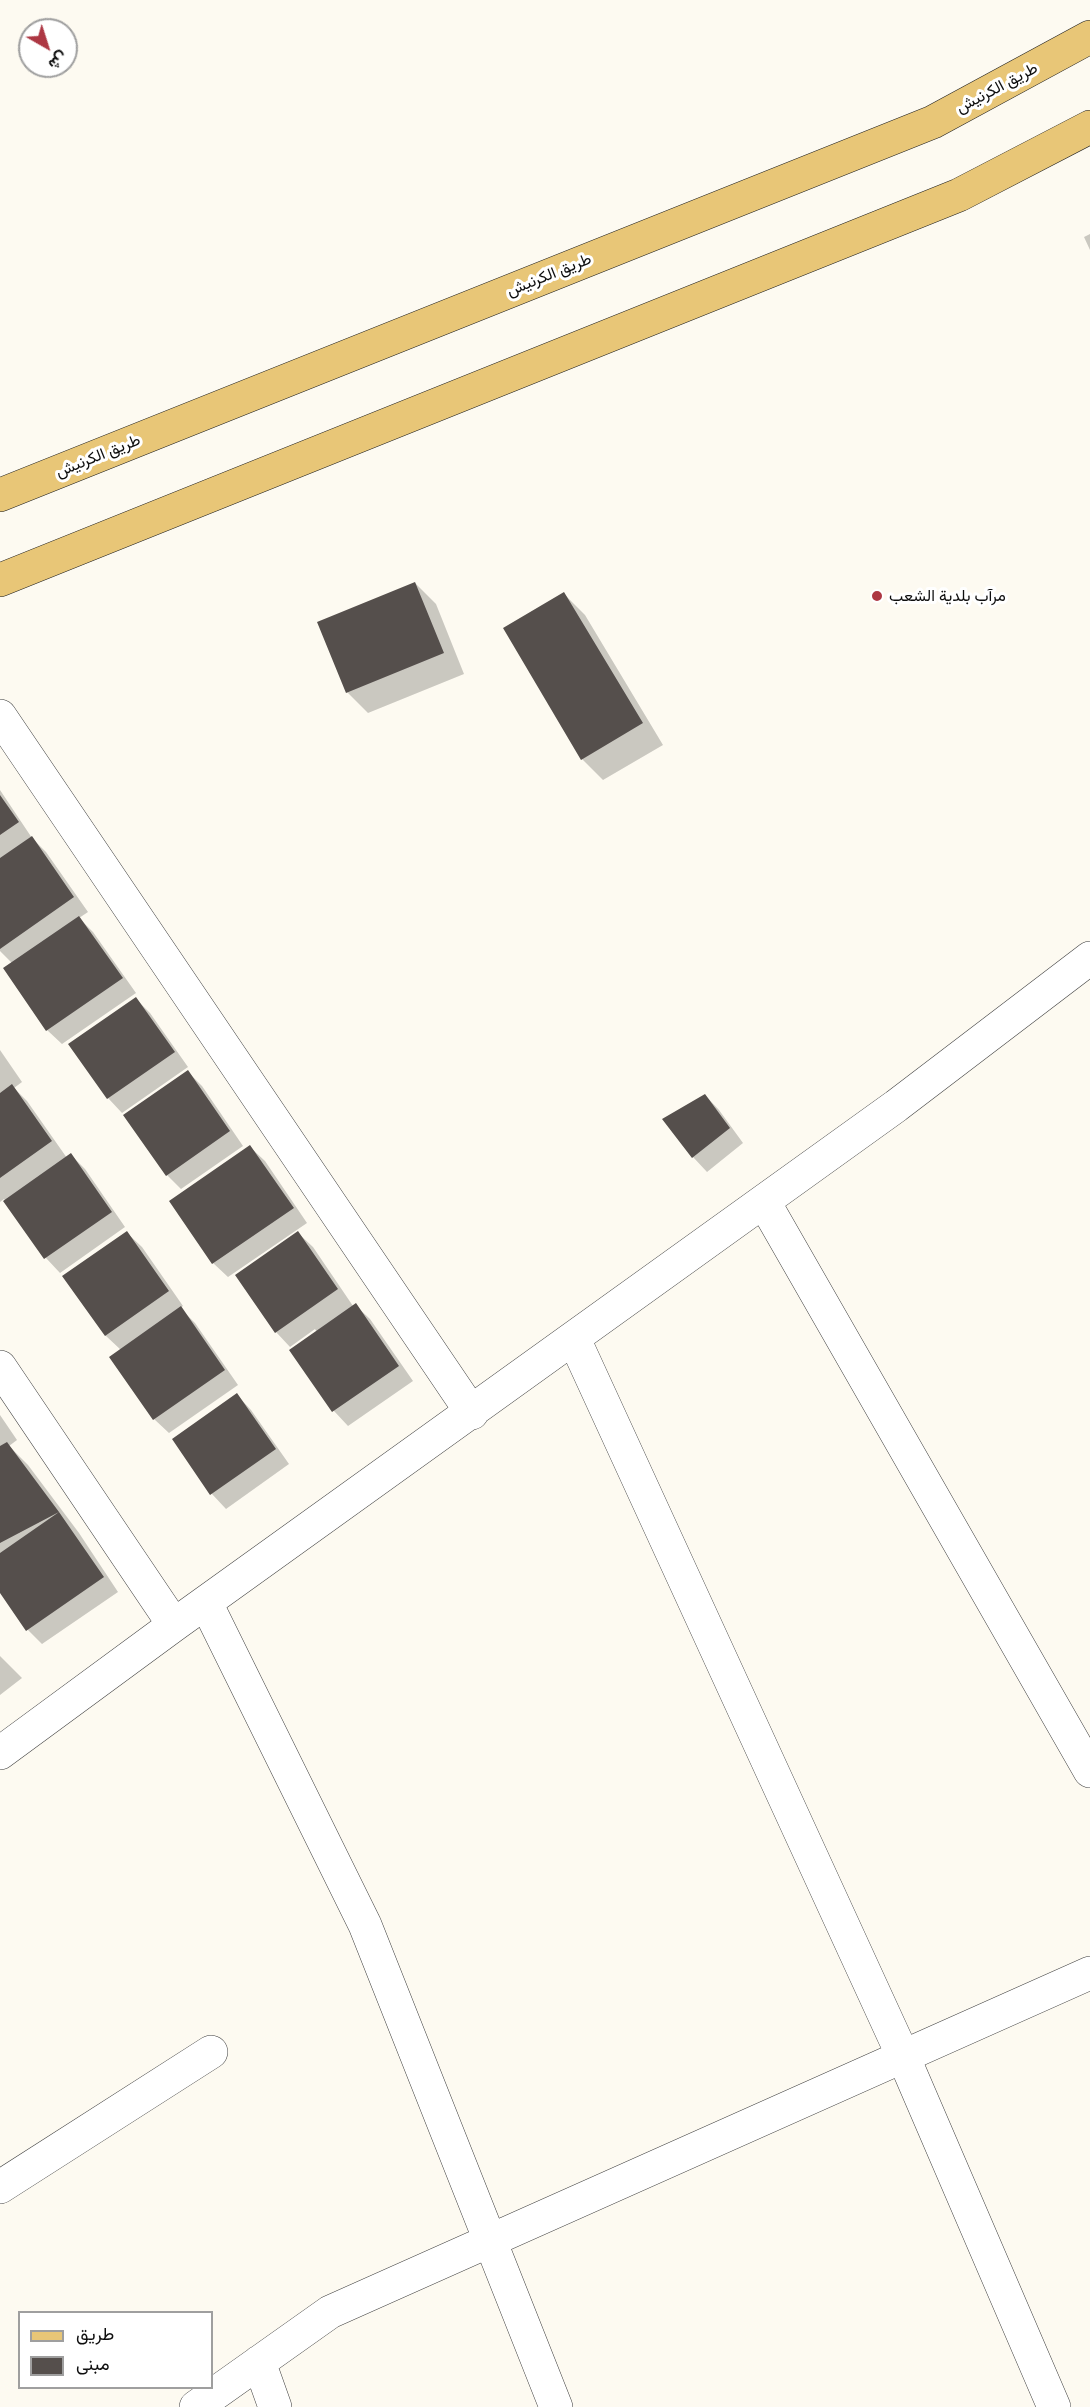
<!DOCTYPE html>
<meta charset="utf-8">
<style>
body{margin:0}
#map{position:relative;width:1090px;height:2407px;overflow:hidden;background:#fdfaf1;font-family:"Roboto Serif",Vazirmatn,serif}
canvas{display:block}
.legend{position:absolute;left:18px;top:2311px;width:195px;height:78px;box-sizing:border-box;background:#fff;border:2px solid #9f9f9f;margin:0;padding:8px 10px;list-style:none;font-size:18px;color:#0e0e0e}
.legend li{display:flex;align-items:center;gap:12px;height:30px}
.legend b{width:30px;border:2px solid #9f9f9f}
.north{position:absolute;left:18px;top:18px;width:60px;height:60px;box-sizing:border-box;background:#fff;border:2px solid #9f9f9f;border-radius:50%;rotate:141deg;font-size:16px;font-weight:700;line-height:24px;text-align:center;color:#0e0e0e}
.north::after{content:'';display:block;margin:auto;width:21px;height:27px;background:#ad3743;clip-path:polygon(50% 0,100% 100%,50% 72%,0 100%)}
</style>
<div id="map">
<canvas width="1090" height="2407"></canvas>
<ul class="legend">
<li><b style="height:8px;background:#e8c677"></b>طريق</li>
<li><b style="height:16px;background:#554f4c"></b>مبنى</li>
</ul>
<div class="north">ش</div>
</div>
<script>
const context = document.querySelector('canvas').getContext('2d');
context.lineJoin = 'round';
function paint(path, color) { context.fillStyle = color; context.fill(path, 'evenodd'); }
const shape = rows => new Path2D(rows.map(r => 'M' + r).join(''));
function stroke(path, color, width, dash) { context.strokeStyle = color; context.lineWidth = width; context.lineCap = dash ? 'butt' : 'round'; context.setLineDash(dash || []); context.stroke(path); }
function write(font, color, halo, rows, align = 'center') {
  context.font = font + ' "Roboto Serif",Vazirmatn,serif'; context.lineWidth = 6; context.setLineDash([]); context.textBaseline = 'middle'; context.strokeStyle = halo; context.fillStyle = color; for (const [text, x, y, turn = 0] of rows) {
    context.save(); context.translate(x, y); context.rotate((+turn || 0) * Math.PI / 180); context.textAlign = isNaN(turn) ? turn : align; if (halo) context.strokeText(text, 0, 0); context.fillText(text, 0, 0); context.restore();
  }
}
const shadow = shape([
 [1090,234,1090,250,1084,237],
 [415,583,436,604,464,674,368,713,347,692],
 [564,594,585,615,663,745,603,780,582,759],
 [0,790,32,838,46,852,88,912,79,918,93,932,136,993,62,1044,47,1030,13,964,0,951],
 [136,999,150,1013,188,1067,122,1113,108,1098],
 [0,1050,22,1082,14,1088,27,1101,67,1158,71,1155,85,1169,125,1227,60,1273,46,1258,4,1199,0,1202],
 [188,1072,202,1086,243,1146,181,1189,167,1175],
 [705,1095,719,1110,743,1143,707,1172,693,1157,664,1120],
 [250,1147,265,1161,307,1223,228,1277,213,1263],
 [127,1233,142,1247,183,1306,180,1308,195,1323,238,1385,169,1433,154,1419,121,1350,106,1336,65,1277],
 [298,1233,313,1247,353,1306,355,1305,370,1319,413,1381,348,1426,334,1411,291,1350,317,1332,315,1329,290,1347,276,1332],
 [237,1395,251,1410,289,1464,226,1509,212,1494,174,1439],
 [0,1415,17,1440,9,1446,28,1465,79,1533,118,1592,42,1644,28,1630,0,1590],
 [0,1656,22,1678,0,1695]
]);
const building = shape([
 [415,582,444,653,346,693,317,622],
 [564,592,643,723,581,760,503,628],
 [0,795,19,822,0,835],
 [32,836,74,897,0,949,0,858],
 [79,916,123,978,46,1031,3,968],
 [136,997,175,1052,107,1099,68,1044],
 [188,1070,230,1131,166,1176,123,1115],
 [12,1084,52,1141,0,1178,0,1093],
 [705,1094,730,1128,692,1158,662,1119],
 [250,1145,294,1208,212,1264,169,1201],
 [71,1153,112,1212,44,1259,3,1201],
 [127,1231,169,1291,105,1336,62,1276],
 [298,1231,338,1289,275,1333,235,1275],
 [356,1303,399,1366,332,1412,289,1350],
 [181,1306,225,1370,153,1420,109,1357],
 [237,1393,276,1449,210,1495,172,1439],
 [7,1442,59,1512,0,1543,0,1446],
 [59,1512,104,1577,26,1631,0,1593,0,1553]
]);
const minor = shape([
 [0,716,472,1413],
 [764,1202,1090,1771],
 [574,1339,903,2056,1054,2407],
 [0,1367,174,1625],
 [206,1603,365,1925,556,2407],
 [0,1753,174,1625,896,1106,1090,958],
 [0,2187,211,2052],
 [259,2362,275,2407],
 [196,2407,330,2312,1090,1973]
]);
const major = shape([
 [0,495,933,122,1090,37],
 [0,580,959,195,1090,127]
]);
const markers = [
 [877,596,6,"#ad3743"]
];
const streetNames = [
 ["طريق الكرنيش",997,88,-28],
 ["طريق الكرنيش",549,275,-22],
 ["طريق الكرنيش",98,456,-22]
];
const poiNames = [
 ["مرآب بلدية الشعب",889,596]
];
paint(shadow, '#0003');
paint(building, '#554f4c');
stroke(minor, '#414141', 34);
stroke(major, '#1f1f1f', 34);
stroke(minor, '#fff', 33);
stroke(major, '#e8c677', 33);
for (const [x, y, r, color] of markers) { const dot = new Path2D(); dot.arc(x, y, r, 0, 2 * Math.PI); context.fillStyle = color; context.fill(dot); stroke(dot, '#fff', 2); }
write('16px', '#0e0e0e', '#fff', streetNames);
write('16px', '#0e0e0e', '#fff', poiNames, 'left');
</script>
